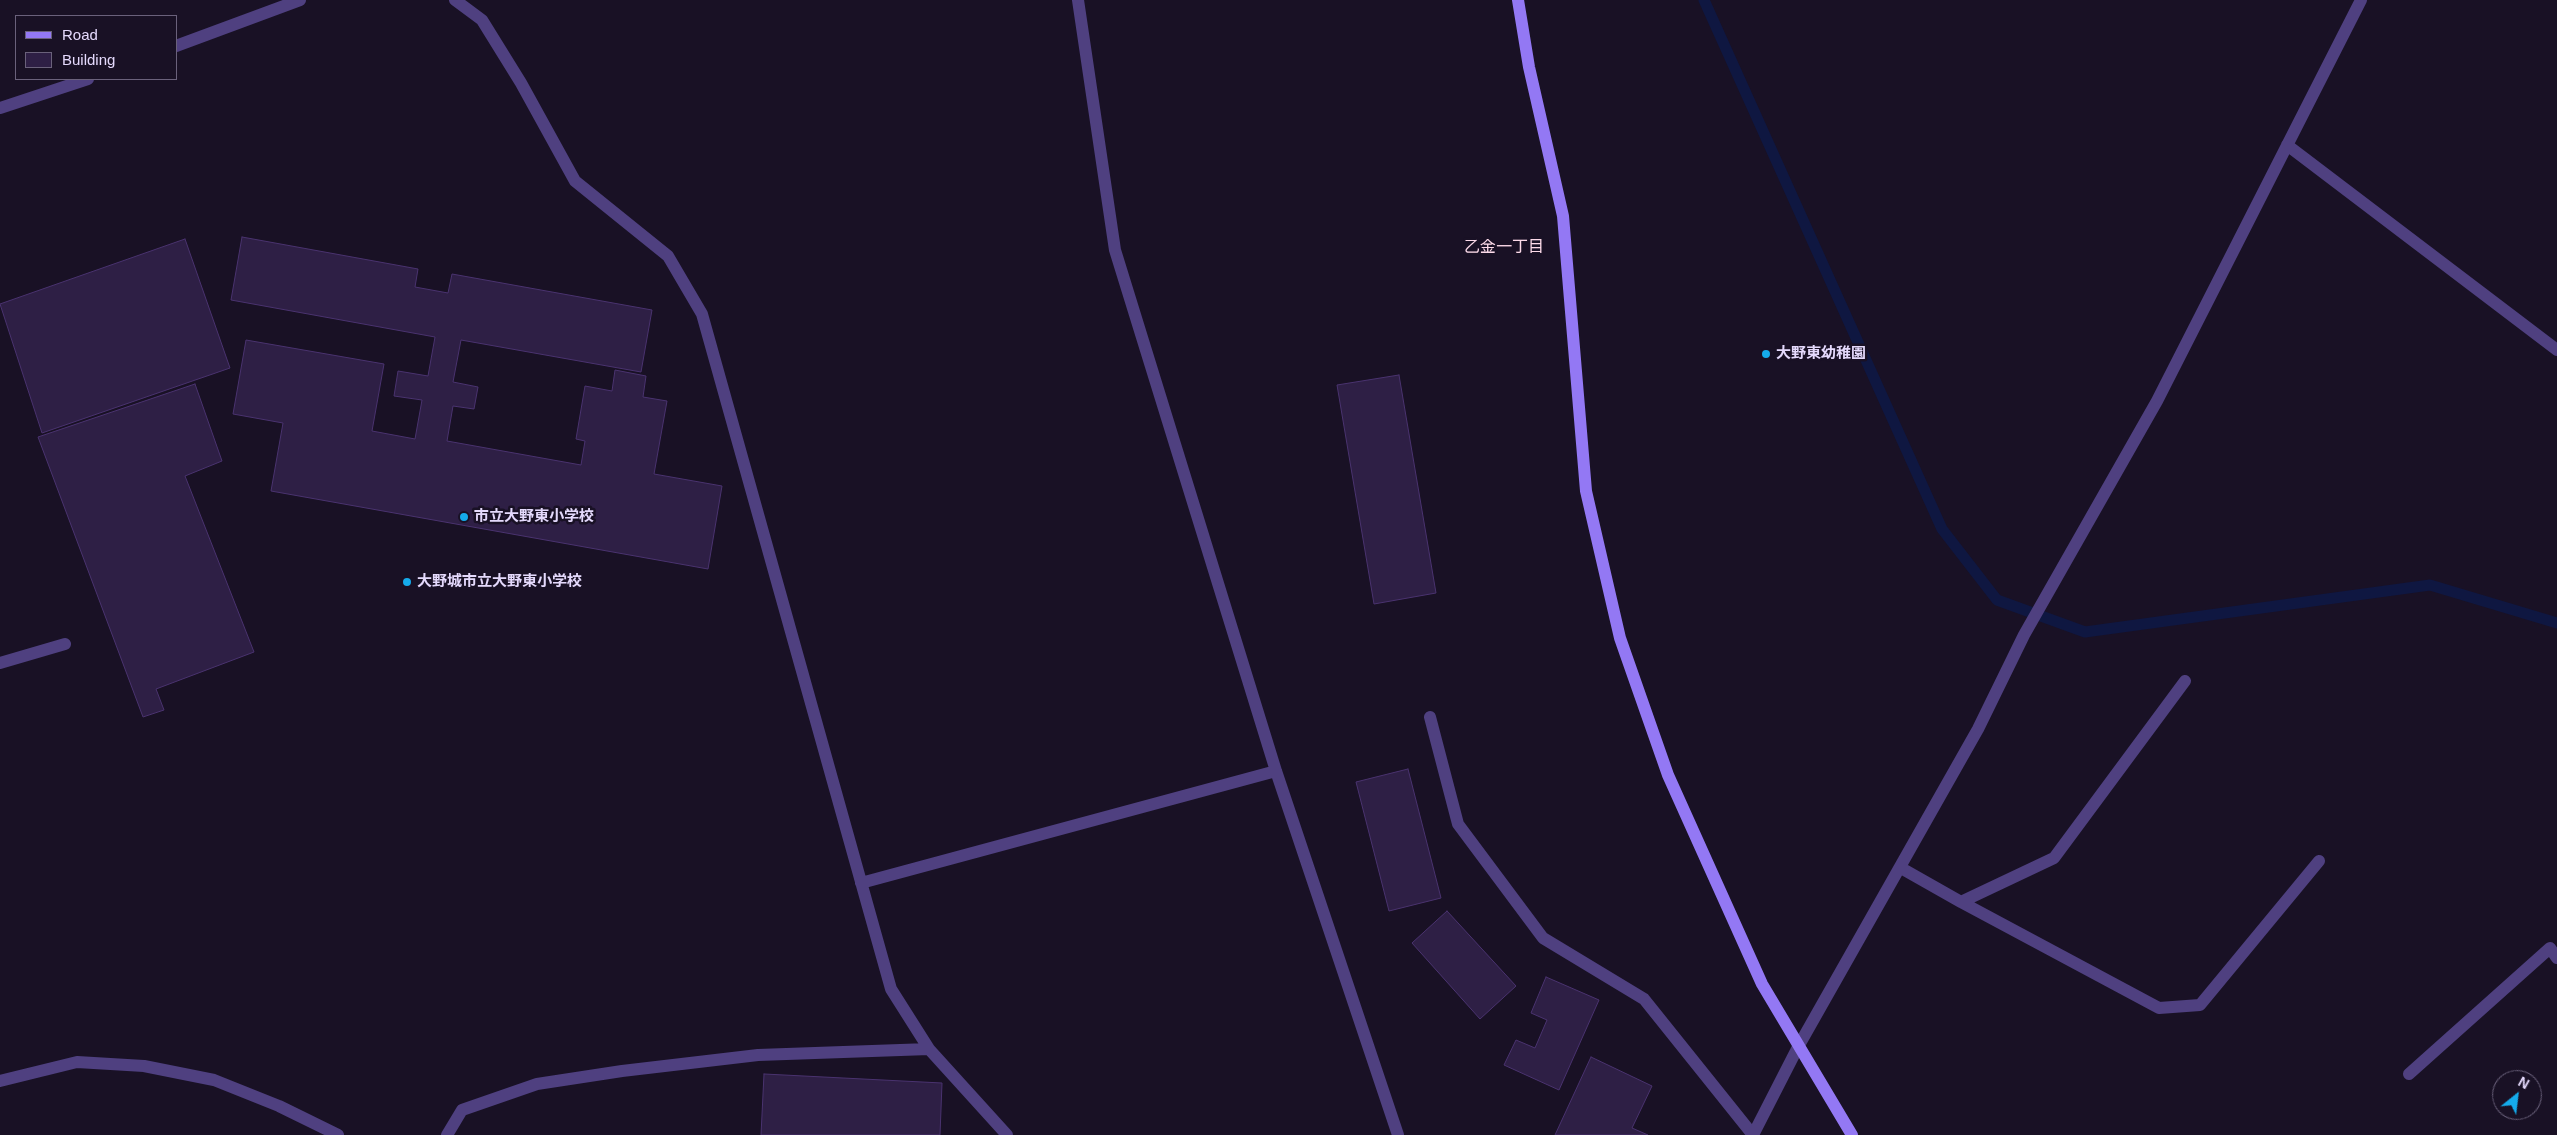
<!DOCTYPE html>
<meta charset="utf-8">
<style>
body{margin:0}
#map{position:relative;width:2557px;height:1135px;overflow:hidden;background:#191125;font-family:Helvetica,sans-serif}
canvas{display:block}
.legend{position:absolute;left:15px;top:15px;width:162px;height:65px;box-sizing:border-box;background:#191125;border:1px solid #6a617b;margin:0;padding:6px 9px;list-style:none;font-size:15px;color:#e4d9fc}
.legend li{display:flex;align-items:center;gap:10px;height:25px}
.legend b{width:25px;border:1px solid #6a617b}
.north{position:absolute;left:2492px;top:1070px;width:50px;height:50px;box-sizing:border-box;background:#191125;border:1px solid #6a617b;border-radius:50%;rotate:29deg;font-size:14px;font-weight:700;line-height:20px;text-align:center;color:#e4d9fc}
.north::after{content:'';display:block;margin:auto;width:18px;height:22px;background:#15abeb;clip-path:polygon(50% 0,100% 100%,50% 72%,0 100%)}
</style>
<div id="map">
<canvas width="2557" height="1135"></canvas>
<ul class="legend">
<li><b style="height:6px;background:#9378f4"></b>Road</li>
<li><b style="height:14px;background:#2e1f45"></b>Building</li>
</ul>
<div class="north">N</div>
</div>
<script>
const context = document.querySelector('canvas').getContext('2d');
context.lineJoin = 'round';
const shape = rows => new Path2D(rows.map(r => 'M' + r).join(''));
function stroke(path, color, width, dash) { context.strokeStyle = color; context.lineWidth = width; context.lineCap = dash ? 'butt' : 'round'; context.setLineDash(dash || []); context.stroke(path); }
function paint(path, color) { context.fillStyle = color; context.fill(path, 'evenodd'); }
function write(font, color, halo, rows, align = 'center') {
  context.font = font + ' Helvetica,"Noto Sans JP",sans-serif'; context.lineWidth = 5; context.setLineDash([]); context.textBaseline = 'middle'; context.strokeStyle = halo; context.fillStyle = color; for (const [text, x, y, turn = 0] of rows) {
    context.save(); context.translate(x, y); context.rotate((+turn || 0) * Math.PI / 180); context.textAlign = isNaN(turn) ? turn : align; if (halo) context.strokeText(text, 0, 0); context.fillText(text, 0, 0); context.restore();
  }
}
const stream = shape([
 [1704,0,1942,529,1997,600,2085,632,2430,585,2557,623]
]);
const building = shape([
 [242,237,418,269,415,287,448,293,452,274,652,310,641,372,461,340,453,382,478,387,474,409,453,406,447,441,581,465,585,441,576,439,585,386,612,391,615,370,646,376,643,397,667,401,654,474,722,486,708,569,271,491,283,423,233,414,246,340,384,364,372,431,415,439,422,400,394,396,398,371,428,376,435,337,231,300,242,237],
 [185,239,230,368,42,433,0,304,185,239],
 [1399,375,1436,593,1374,604,1337,385,1399,375],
 [195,384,222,461,185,476,254,652,156,689,164,710,143,717,38,437,195,384],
 [1408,769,1441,898,1389,911,1356,782,1408,769],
 [1447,911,1516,986,1480,1019,1412,943,1447,911],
 [1546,977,1599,1000,1559,1090,1504,1065,1516,1040,1535,1048,1547,1020,1531,1013,1546,977],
 [1591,1057,1652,1086,1632,1128,1648,1135,1555,1135,1591,1057],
 [764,1074,942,1083,940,1135,761,1135,764,1074]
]);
const lane = shape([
 [1430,717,1458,824,1543,938,1644,999,1753,1135]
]);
const street = shape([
 [455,0,482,20,521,83,575,181,668,256,702,314,891,989,929,1049,1007,1135],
 [1078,0,1115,250,1276,771,1398,1135],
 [176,46,300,0],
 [0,108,88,79],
 [2287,145,2557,350],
 [0,663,65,644],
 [1901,868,1961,902,2159,1008,2200,1005,2319,861],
 [861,883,1276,771],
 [1961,902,2054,858,2185,681],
 [2409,1074,2550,948,2557,958],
 [0,1081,77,1062,144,1066,214,1080,279,1106,338,1135],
 [447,1135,462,1110,537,1084,622,1071,758,1055,929,1049],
 [1753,1135,1798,1047,1978,729,2024,635,2157,401,2361,0]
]);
const secondary = shape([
 [1518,0,1529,67,1563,216,1586,491,1620,638,1668,775,1762,984,1852,1135]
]);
const markers = [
 [1766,354,5,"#15abeb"],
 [464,517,5,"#15abeb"],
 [407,582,5,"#15abeb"]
];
const poiNames = [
 ["大野東幼稚園",1776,354],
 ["市立大野東小学校",474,517],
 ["大野城市立大野東小学校",417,582]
];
const neighbourhoodNames = [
 ["乙金一丁目",1504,248]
];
stroke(stream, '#0f1741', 11);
paint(building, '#2e1f45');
stroke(building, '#4a336f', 1);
stroke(lane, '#4f4080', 12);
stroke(street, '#4f4080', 12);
stroke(secondary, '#9378f4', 12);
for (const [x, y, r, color] of markers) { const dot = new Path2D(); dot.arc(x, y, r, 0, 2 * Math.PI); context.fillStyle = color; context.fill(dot); stroke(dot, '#191125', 2); }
write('bold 15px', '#e4d9fc', '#191125', poiNames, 'left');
write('16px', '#fcdae9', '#191125', neighbourhoodNames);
</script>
